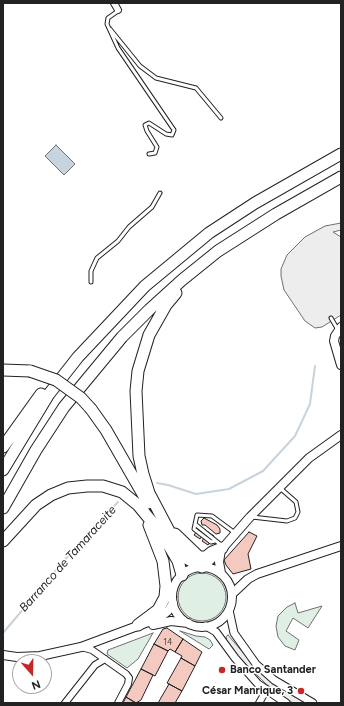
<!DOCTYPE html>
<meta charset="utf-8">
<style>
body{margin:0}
#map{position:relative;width:344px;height:706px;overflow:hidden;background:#fff;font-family:Figtree,sans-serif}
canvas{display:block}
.frame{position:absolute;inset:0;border:4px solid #222;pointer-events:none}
.north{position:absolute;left:12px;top:654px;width:40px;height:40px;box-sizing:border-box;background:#fff;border:1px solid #a7a7a7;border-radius:50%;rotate:160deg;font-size:11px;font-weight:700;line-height:16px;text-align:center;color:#222}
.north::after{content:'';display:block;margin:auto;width:14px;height:18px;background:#c62828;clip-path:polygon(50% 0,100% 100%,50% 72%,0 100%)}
</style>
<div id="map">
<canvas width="344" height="706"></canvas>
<div class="frame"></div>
<div class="north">N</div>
</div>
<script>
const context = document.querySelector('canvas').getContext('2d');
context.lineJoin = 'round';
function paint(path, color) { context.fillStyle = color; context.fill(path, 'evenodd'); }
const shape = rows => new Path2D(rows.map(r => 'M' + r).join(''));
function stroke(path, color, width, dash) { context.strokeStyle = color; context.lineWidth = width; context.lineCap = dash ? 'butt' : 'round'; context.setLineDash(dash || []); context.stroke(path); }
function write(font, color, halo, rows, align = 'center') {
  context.font = font + ' Figtree,sans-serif'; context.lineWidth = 3; context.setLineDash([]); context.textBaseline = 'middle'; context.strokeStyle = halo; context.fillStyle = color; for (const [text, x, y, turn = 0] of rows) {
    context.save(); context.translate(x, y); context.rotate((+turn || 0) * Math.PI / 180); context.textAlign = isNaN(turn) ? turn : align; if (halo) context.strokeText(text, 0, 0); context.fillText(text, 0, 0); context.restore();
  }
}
const green = shape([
 '178 597a24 24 0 1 1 48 0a24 24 0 1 1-48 0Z',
 [295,603,298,613,322,606,308,628,293,618,286,631,299,640,295,650,285,646,278,637,276,626,278,616,287,607,295,603],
 [180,631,196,636,205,637,210,640,213,645,209,649,180,631],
 [153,633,138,659,127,668,107,654,108,650,153,633]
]);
const parking = shape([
 [341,223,341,230,333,232,341,237,341,315,322,327,315,328,305,321,284,290,281,276,281,269,287,255,305,237,325,226,341,223],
 [228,635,256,668,274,683,305,703,293,703,266,684,236,654,227,642,226,637,228,635]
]);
const water = shape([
 [56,145,75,164,64,175,45,156,56,145]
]);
const stream = shape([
 [157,483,168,485,196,494,229,489,263,471,295,436,310,404,315,366],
 [3,633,74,549,118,502]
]);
const building = shape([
 [204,518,217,525,220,529,220,533,216,534,205,525,202,525,201,521,204,518],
 [200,527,206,530,200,539,194,535,200,527],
 [208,532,214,536,208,545,202,541,208,532],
 [249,532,257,536,248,554,251,569,233,574,226,565,224,560,249,532],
 [167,628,183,639,175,652,170,649,168,651,154,644,163,629,167,628],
 [183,639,202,652,195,666,181,658,182,656,175,652,183,639],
 [154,644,168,651,155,676,141,669,154,644],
 [181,658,195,666,182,691,167,683,181,658],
 [141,669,153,675,141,700,136,703,126,697,141,669],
 [169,684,182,691,175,703,158,703,169,684],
 [126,697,136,703,123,703,126,697]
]);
const service = shape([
 [118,11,108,18,107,24,118,48,174,130,172,135,166,134,149,123,145,125,147,131,157,147,155,153,149,154],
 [110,29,140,66,156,78,196,88,221,118],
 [91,282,91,271,97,258,118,241,129,227,152,207,160,193],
 [331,318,338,330],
 [252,517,287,521,295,518,298,512,296,502,280,488],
 [195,524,221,545],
 [215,541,211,542,194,529,197,515,212,516,235,533]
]);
const minor = shape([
 [114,3,118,10],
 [81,647,92,650,126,674,129,678,128,684,118,703],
 [65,703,95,665,105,659],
 [259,703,266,691]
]);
const tertiary = shape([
 [229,610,234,633,256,664,274,680,313,703],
 [206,626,216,632,235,658,258,684,286,703]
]);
const secondary = shape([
 [341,327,335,336,334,341,341,365],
 [203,567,221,550,250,517,309,458,341,435],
 '172 597a30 30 0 1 1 60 0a30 30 0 1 1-60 0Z',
 [221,573,219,562,221,550],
 [232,594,248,579,257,574,341,546],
 [153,625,171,621,188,623],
 [3,655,17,657,40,656,81,647,159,618,168,611,173,603]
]);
const motorway = shape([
 [176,293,166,305,149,335,138,371,136,391,139,456,143,474,149,493,178,548],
 [3,370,30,371],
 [91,409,106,430,148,503],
 [3,447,41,394],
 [3,470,49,394,78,357,145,286,209,233,255,203,341,154],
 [3,508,36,450,64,407,122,337,150,309,182,280,218,251,276,214,341,177],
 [175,534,199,557,206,557,212,552,222,548],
 [3,541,36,505,51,495,68,488,87,486,103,486,122,492,138,505,162,534,178,561,182,575],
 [173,542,186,558,202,567],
 [138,625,158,610,165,597,166,586,163,561,149,525]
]);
const motorwayBridge = shape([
 [30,371,56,380,81,398,91,409]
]);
const markers = [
 [222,670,4,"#c62828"],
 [301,691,4,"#c62828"]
];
const numberNames = [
 ["14",168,642]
];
const poiNames = [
 ["Banco Santander",230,670],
 ["César Manrique, 3",293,691,"right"]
];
const waterNames = [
 ["Barranco de Tamaraceite",68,559,-48]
];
paint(green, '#e0efe3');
stroke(green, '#6f6f6f', 1);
paint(parking, '#ededed');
stroke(parking, '#6f6f6f', 1);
paint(water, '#c7d3dd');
stroke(water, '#6f6f6f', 1);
stroke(stream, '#c7d3dd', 2);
paint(building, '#f3c9c0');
stroke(building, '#222', 1);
stroke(service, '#222', 5);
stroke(minor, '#222', 8);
stroke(tertiary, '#222', 9);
stroke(secondary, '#222', 10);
stroke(motorway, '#222', 13);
stroke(service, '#fff', 3);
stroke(minor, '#fff', 6);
stroke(tertiary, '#fff', 7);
stroke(secondary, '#fff', 8);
stroke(motorway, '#fff', 11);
stroke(motorwayBridge, '#222', 13, []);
stroke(motorwayBridge, '#fff', 11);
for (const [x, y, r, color] of markers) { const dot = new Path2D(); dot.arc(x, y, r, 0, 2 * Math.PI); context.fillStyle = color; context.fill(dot); stroke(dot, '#fff', 1.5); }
write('9px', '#564c4a', null, numberNames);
write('bold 11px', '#222', '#fff', poiNames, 'left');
write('italic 12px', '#222', '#fff', waterNames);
</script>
